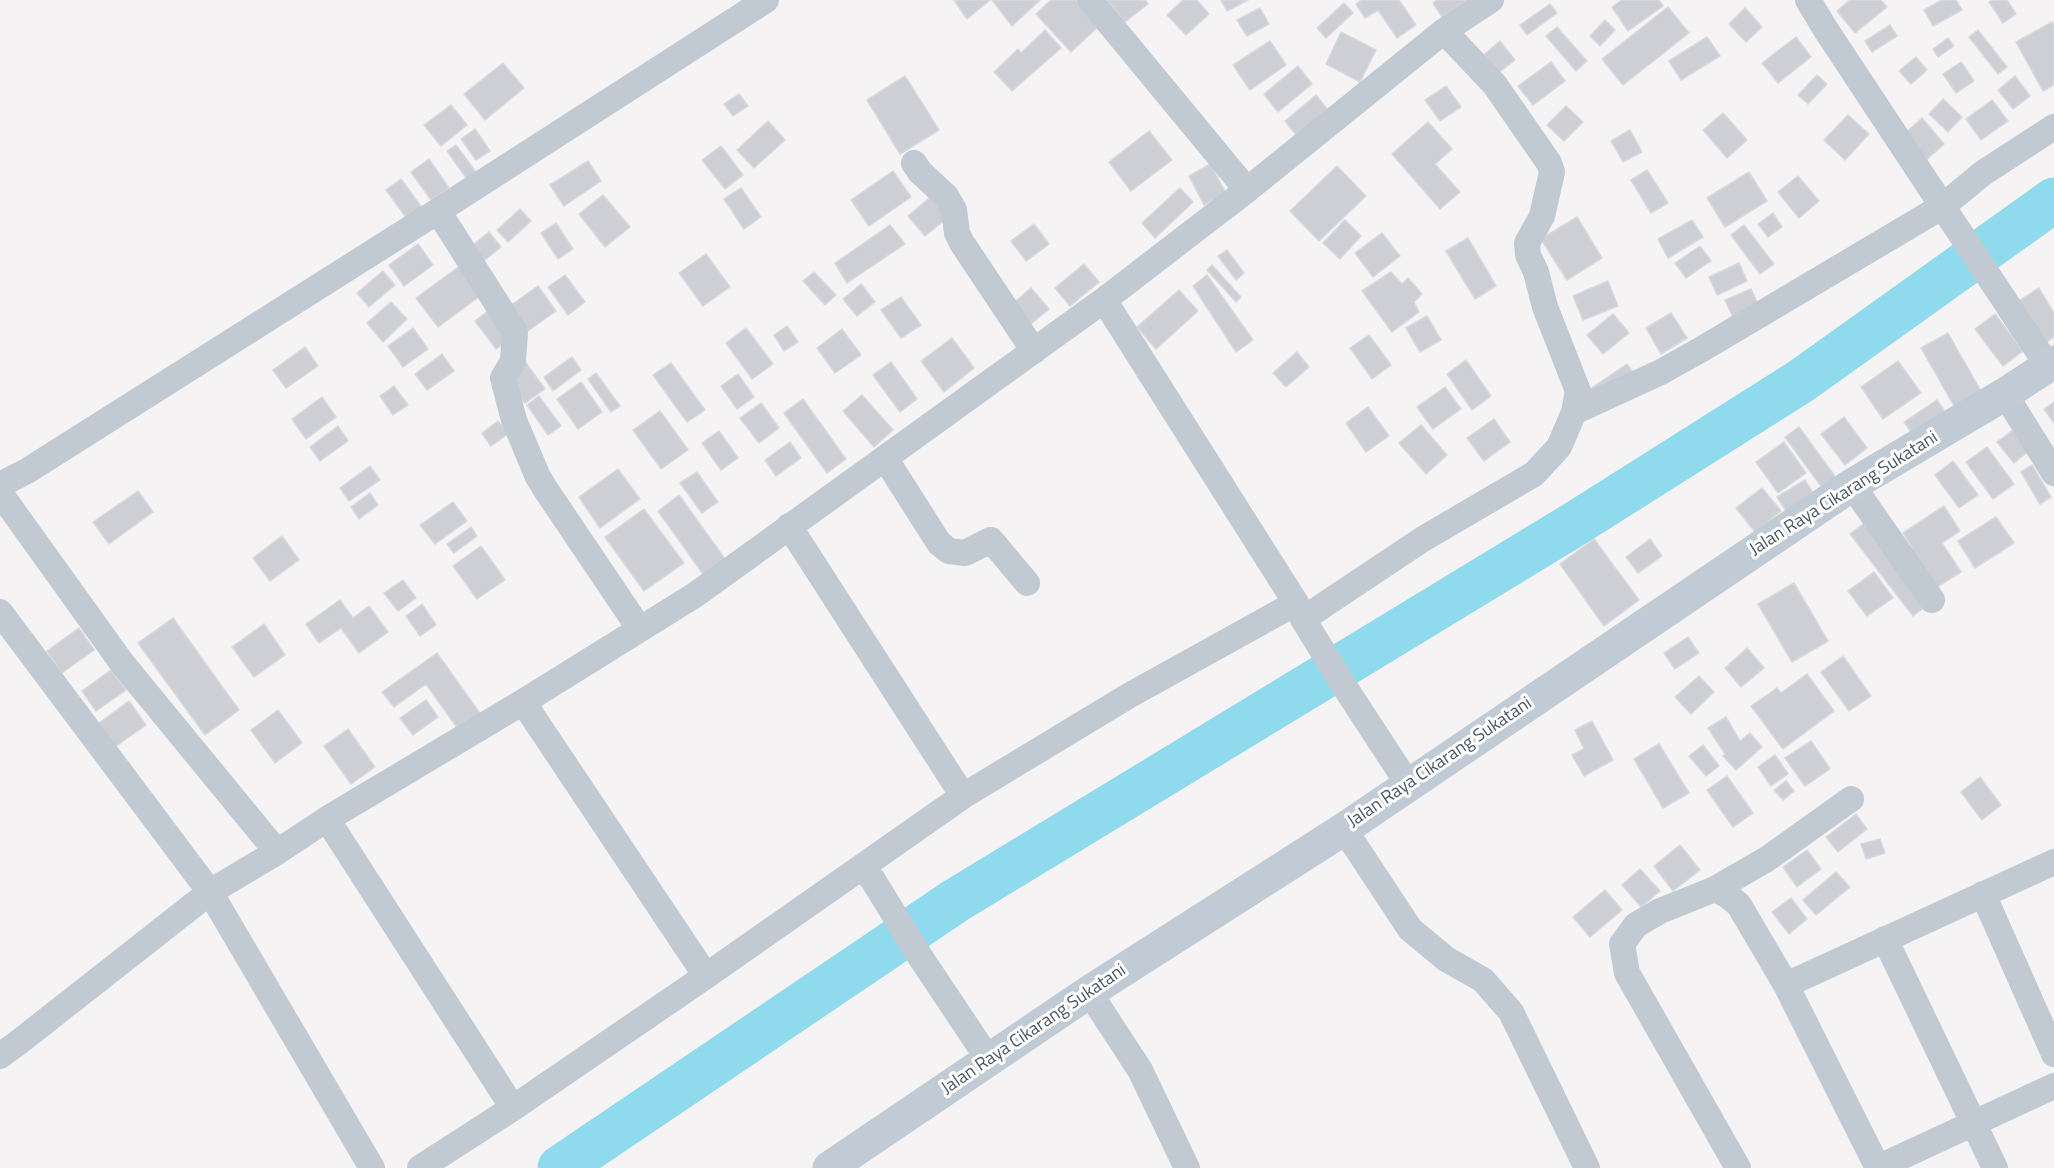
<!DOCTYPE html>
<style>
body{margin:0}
canvas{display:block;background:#f5f3f3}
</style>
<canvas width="2054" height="1168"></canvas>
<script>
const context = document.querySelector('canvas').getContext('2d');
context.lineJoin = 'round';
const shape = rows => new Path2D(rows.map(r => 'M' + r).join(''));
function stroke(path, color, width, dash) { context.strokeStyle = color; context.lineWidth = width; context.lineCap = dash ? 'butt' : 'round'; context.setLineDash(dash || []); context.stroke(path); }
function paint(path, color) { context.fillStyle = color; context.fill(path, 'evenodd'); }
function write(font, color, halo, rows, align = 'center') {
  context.font = font + ' "Titillium Web",sans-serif'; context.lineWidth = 6; context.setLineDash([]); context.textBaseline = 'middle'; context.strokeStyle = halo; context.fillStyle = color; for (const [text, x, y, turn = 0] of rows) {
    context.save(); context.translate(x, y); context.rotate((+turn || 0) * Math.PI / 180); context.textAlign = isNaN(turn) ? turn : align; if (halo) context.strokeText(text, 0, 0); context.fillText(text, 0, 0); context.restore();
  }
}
const river = shape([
 [560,1168,955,901,1578,522,1801,381,2054,200]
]);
const building = shape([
 [954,0,990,0,967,19,954,0],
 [992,0,1040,0,1012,26,992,0],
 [1051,0,1076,0,1100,25,1071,52,1036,14,1051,0],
 [1108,0,1145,0,1148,4,1125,22,1108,0],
 [1183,0,1197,0,1209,14,1186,35,1167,15,1183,0],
 [1221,0,1248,0,1227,11,1221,0],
 [1362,0,1399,0,1416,25,1397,38,1378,10,1365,18,1356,4,1362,0],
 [1437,0,1468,0,1442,17,1433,3,1437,0],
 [1622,0,1659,0,1663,6,1628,31,1612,7,1622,0],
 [1850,0,1881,0,1887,7,1855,33,1837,11,1850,0],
 [1942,0,1956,0,1962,10,1933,26,1924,10,1942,0],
 [1992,0,2007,0,2016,14,2003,23,1989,2,1992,0],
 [1344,3,1353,13,1326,38,1317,28,1344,3],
 [1550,4,1557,13,1527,35,1520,25,1550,4],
 [1668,7,1689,33,1623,85,1602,59,1668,7],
 [1260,8,1269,24,1247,36,1237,20,1260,8],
 [1745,8,1762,27,1746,42,1729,24,1745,8],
 [1605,20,1615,30,1600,46,1590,36,1605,20],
 [2052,22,2054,26,2054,85,2043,91,2016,42,2052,22],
 [1890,25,1897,36,1872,52,1865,41,1890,25],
 [1557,27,1587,61,1576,71,1546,36,1557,27],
 [1045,30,1061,48,1012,91,994,72,1018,49,1021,53,1045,30],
 [1978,30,2007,67,1998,74,1969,37,1978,30],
 [1341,32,1376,50,1360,82,1326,64,1341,32],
 [1707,37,1720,56,1681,80,1669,61,1707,37],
 [1796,37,1811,57,1778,83,1762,63,1796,37],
 [1948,38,1954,46,1938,57,1933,49,1948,38],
 [1270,41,1286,65,1250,90,1233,65,1270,41],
 [1500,41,1515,60,1494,76,1480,58,1500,41],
 [1916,57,1927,70,1911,84,1899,71,1916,57],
 [1551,62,1565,81,1533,105,1518,86,1551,62],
 [1961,62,1974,81,1956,93,1943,74,1961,62],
 [503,63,524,88,485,120,464,94,503,63],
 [1298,66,1312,84,1278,112,1264,94,1298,66],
 [1817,75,1827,84,1808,104,1798,95,1817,75],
 [905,76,939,130,900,154,867,100,905,76],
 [2015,76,2030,96,2013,109,1998,90,2015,76],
 [1446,86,1461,107,1440,121,1425,100,1446,86],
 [739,94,748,106,733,116,724,104,739,94],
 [1316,95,1332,115,1300,140,1285,121,1316,95],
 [1943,99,1962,117,1948,132,1929,114,1943,99],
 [1992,100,2008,121,1981,140,1966,119,1992,100],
 [451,105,467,125,441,146,424,125,451,105],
 [1566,106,1583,122,1564,141,1547,125,1566,106],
 [1723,113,1747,140,1727,158,1703,130,1723,113],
 [1848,115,1869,134,1845,160,1824,140,1848,115],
 [1922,118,1944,144,1924,162,1902,136,1922,118],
 [768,121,785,140,754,168,737,150,768,121],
 [1428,122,1452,149,1435,164,1460,192,1440,209,1392,154,1428,122],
 [475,129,490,151,476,160,461,139,475,129],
 [1630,130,1642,152,1623,162,1611,141,1630,130],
 [1149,131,1172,160,1131,191,1109,162,1149,131],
 [456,145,478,175,469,182,447,151,456,145],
 [721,146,743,175,725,189,702,160,721,146],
 [429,159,449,188,431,200,411,172,429,159],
 [588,161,601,181,564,206,550,185,588,161],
 [1210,164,1226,193,1204,205,1189,176,1210,164],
 [1337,166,1366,196,1319,241,1290,211,1337,166],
 [1647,170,1668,203,1651,213,1631,180,1647,170],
 [893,171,911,197,869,226,851,200,893,171],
 [1749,172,1767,201,1725,227,1707,198,1749,172],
 [1798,176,1819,201,1799,218,1778,192,1798,176],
 [401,179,423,209,408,220,386,190,401,179],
 [741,188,761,217,744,229,724,199,741,188],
 [1180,188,1193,202,1155,238,1142,223,1180,188],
 [934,194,951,215,925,236,908,216,934,194],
 [603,195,630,227,605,247,579,214,603,195],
 [520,209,531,221,508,242,497,230,520,209],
 [1773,213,1782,227,1768,237,1758,224,1773,213],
 [1577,217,1602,258,1567,280,1541,239,1577,217],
 [1345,220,1361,236,1340,259,1323,243,1345,220],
 [1692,220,1703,237,1668,258,1658,239,1692,220],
 [556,223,573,249,558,259,541,233,556,223],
 [1034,224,1049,244,1026,261,1011,241,1034,224],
 [890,225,905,244,847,283,835,263,890,225],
 [1744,225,1774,264,1760,274,1731,235,1744,225],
 [489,232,501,247,480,264,468,249,489,232],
 [1382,233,1400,256,1373,277,1355,253,1382,233],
 [1468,238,1496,286,1475,299,1446,251,1468,238],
 [418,244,433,265,404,286,389,265,418,244],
 [1700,246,1711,261,1686,278,1675,263,1700,246],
 [1227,250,1244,273,1236,280,1218,256,1227,250],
 [706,254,730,287,703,306,679,273,706,254],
 [465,262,487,291,438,327,416,298,465,262],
 [1739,263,1747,281,1717,295,1709,277,1739,263],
 [1084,264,1099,282,1070,306,1055,288,1084,264],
 [1212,265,1241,297,1236,302,1207,270,1212,265],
 [383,271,395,285,369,307,357,293,383,271],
 [814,272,836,295,825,305,803,281,814,272],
 [1391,272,1402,284,1408,278,1422,294,1414,302,1419,312,1392,332,1362,291,1391,272],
 [565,275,585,302,568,315,548,287,565,275],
 [1207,275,1253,340,1236,352,1193,286,1207,275],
 [1608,281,1618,306,1583,320,1573,296,1608,281],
 [861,284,875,302,857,316,843,299,861,284],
 [538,286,556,311,525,333,507,308,538,286],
 [1031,288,1049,309,1026,328,1009,307,1031,288],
 [2039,288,2054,313,2054,337,2045,343,2019,301,2039,288],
 [1751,289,1761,311,1735,322,1725,300,1751,289],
 [1179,290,1198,311,1156,349,1137,327,1179,290],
 [901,297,921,325,901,338,881,310,901,297],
 [391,302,407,319,383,342,367,323,391,302],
 [493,307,513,336,496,349,475,321,493,307],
 [1671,313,1687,338,1661,354,1646,328,1671,313],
 [1613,314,1629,333,1603,354,1587,335,1613,314],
 [1995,314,2023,351,2003,366,1975,329,1995,314],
 [1427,316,1441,340,1420,352,1406,328,1427,316],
 [787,326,798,342,784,351,774,335,787,326],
 [413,328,428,349,403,367,388,346,413,328],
 [746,328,773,364,752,379,726,343,746,328],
 [842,329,861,355,835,373,817,348,842,329],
 [1948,333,1981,391,1954,406,1921,348,1948,333],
 [1369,335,1391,365,1372,379,1350,348,1369,335],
 [952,338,974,368,944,392,921,361,952,338],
 [305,347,318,366,286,388,273,370,305,347],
 [1297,352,1309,367,1286,387,1273,373,1297,352],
 [442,354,454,371,427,390,415,374,442,354],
 [572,357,581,370,553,391,544,377,572,357],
 [1466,360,1491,396,1472,410,1447,374,1466,360],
 [1898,361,1921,393,1883,419,1861,387,1898,361],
 [891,362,917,399,900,412,873,375,891,362],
 [526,363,545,389,525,403,506,377,526,363],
 [671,363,705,410,687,422,653,375,671,363],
 [1627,364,1635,375,1597,401,1590,389,1627,364],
 [596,373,620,406,611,412,588,379,596,373],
 [738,374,754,397,737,409,721,386,738,374],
 [581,382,602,412,578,429,557,399,581,382],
 [394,386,408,405,393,415,380,396,394,386],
 [1445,387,1461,409,1433,429,1417,407,1445,387],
 [862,395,893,430,874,447,843,411,862,395],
 [539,396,561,426,548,435,527,405,539,396],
 [322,397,336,417,306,439,292,419,322,397],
 [803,399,846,459,827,473,784,413,803,399],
 [1937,400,1950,419,1917,441,1904,422,1937,400],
 [2054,402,2054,423,2044,409,2054,402],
 [761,403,779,428,759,443,740,418,761,403],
 [1368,407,1389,436,1366,452,1346,423,1368,407],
 [660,411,688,450,661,469,633,430,660,411],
 [1844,417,1867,448,1845,465,1821,434,1844,417],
 [1494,419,1510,442,1484,461,1467,438,1494,419],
 [498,421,508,434,491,446,482,433,498,421],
 [1421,425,1447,455,1426,474,1399,443,1421,425],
 [338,426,348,441,320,461,310,447,338,426],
 [1799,427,1837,479,1823,489,1785,437,1799,427],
 [2013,430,2030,450,2014,463,1997,442,2013,430],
 [719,431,738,458,721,470,702,443,719,431],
 [790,442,801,458,776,476,765,460,790,442],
 [1784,442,1806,473,1778,493,1756,462,1784,442],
 [1987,447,2014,484,1993,499,1966,462,1987,447],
 [1953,461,1978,495,1959,508,1935,475,1953,461],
 [2032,465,2051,497,2040,504,2021,472,2032,465],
 [370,466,380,480,349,501,340,488,370,466],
 [618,469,640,499,600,528,579,497,618,469],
 [697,472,718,502,702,513,680,483,697,472],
 [1805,480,1819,503,1792,520,1777,497,1805,480],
 [1762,488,1781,511,1755,532,1736,508,1762,488],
 [138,491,153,512,109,544,93,522,138,491],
 [370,493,378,505,359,519,351,507,370,493],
 [679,495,725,559,703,574,658,511,679,495],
 [453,502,467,521,435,544,420,525,453,502],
 [1944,506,1960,531,1942,543,1961,572,1934,589,1909,551,1913,549,1903,533,1944,506],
 [644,509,684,563,644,591,605,537,644,509],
 [1996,517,2014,543,1975,568,1958,541,1996,517],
 [1868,520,1931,602,1913,616,1850,534,1868,520],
 [471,527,477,536,454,553,447,544,471,527],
 [282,536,299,560,270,581,253,558,282,536],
 [1594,539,1639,600,1604,626,1560,564,1594,539],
 [1650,539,1662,556,1638,573,1626,557,1650,539],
 [481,546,505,580,477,599,453,566,481,546],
 [1874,572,1893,598,1867,616,1848,591,1874,572],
 [403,580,416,598,398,611,384,593,403,580],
 [1794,583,1828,641,1792,662,1758,604,1794,583],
 [340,600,353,618,369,606,388,632,359,653,341,628,319,643,306,624,340,600],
 [422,604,436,625,420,636,406,616,422,604],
 [173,618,239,710,205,735,138,643,173,618],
 [264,624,285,655,254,677,232,647,264,624],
 [79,628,94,650,62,673,47,651,79,628],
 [1688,637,1699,653,1675,669,1664,653,1688,637],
 [1747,648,1764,668,1741,687,1725,668,1747,648],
 [437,653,482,716,460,732,426,684,394,707,382,692,437,653],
 [1843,656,1871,696,1849,711,1821,672,1843,656],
 [111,670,126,690,96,711,82,691,111,670],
 [1807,674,1834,711,1783,749,1751,706,1777,688,1781,693,1807,674],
 [1699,676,1714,692,1691,714,1675,697,1699,676],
 [426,700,438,717,413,735,400,718,426,700],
 [129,701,146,725,112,749,95,726,129,701],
 [278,710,302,743,275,763,251,730,278,710],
 [1726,717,1740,741,1750,733,1762,747,1736,770,1723,756,1725,754,1708,728,1726,717],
 [1592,721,1613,760,1584,776,1572,755,1584,749,1575,730,1592,721],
 [348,729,375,767,351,784,324,746,348,729],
 [1811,741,1830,769,1805,786,1785,758,1811,741],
 [1659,744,1689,793,1663,808,1634,759,1659,744],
 [1703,745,1719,766,1706,776,1689,756,1703,745],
 [1775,755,1788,774,1771,786,1758,767,1775,755],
 [1727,776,1753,813,1733,827,1707,790,1727,776],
 [1980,777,2001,805,1982,820,1961,792,1980,777],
 [1786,781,1794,791,1783,800,1774,790,1786,781],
 [1856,814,1867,829,1838,852,1826,837,1856,814],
 [1880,839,1885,853,1866,859,1861,844,1880,839],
 [1680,845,1700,870,1673,891,1654,866,1680,845],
 [1807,850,1821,869,1797,887,1783,867,1807,850],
 [1640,869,1660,891,1641,907,1622,885,1640,869],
 [1836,872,1850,887,1816,915,1803,900,1836,872],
 [1605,890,1622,910,1590,937,1573,917,1605,890],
 [1791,898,1807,919,1789,934,1772,912,1791,898]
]);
const street = shape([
 [1090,0,1247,190],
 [1808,0,1826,30,2048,366],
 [914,163,920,172,946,196,954,210,957,233,962,243,1034,351],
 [438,211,515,332,513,361,503,378,514,420,538,477,546,490,639,628],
 [1104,300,1296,603,1303,619,1346,689,1408,784],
 [2005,394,2054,473],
 [1574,412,1661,372,1702,349,1943,206,1983,173,2054,127],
 [885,458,939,543,949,551,965,553,991,540,1027,583],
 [0,485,27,471,438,211,766,0],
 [1852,485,1932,600],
 [0,493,122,663,277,852],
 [789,526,963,796],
 [0,612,210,892,372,1168],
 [1303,619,1423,539,1534,474,1559,447,1574,412,1578,391,1545,307,1536,272,1528,255,1527,243,1542,216,1552,172,1549,163,1495,85,1444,31],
 [523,702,706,976],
 [327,819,513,1108],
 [1344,829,1410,929,1446,959,1483,980,1511,1012,1587,1168],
 [862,867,873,880,919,955,989,1060],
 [1715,889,1767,859,1851,799],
 [1983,894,2054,1054],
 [1885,939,1995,1168],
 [1786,985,2054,862],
 [1089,992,1140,1070,1187,1168],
 [0,1056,19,1042,210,892,277,852,327,819,523,702,695,595,1104,300,1247,190,1444,31,1491,0],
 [420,1168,513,1108,706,976,963,796,1130,695,1296,603],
 [1738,1168,1627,973,1622,944,1636,925,1660,911,1715,889,1727,895,1739,905,1786,985,1878,1168],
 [1877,1168,2054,1086]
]);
const secondary = shape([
 [829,1168,1089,992,1344,829,1852,485,2005,394,2054,362]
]);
const streetNames = [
 ["Jalan Raya Cikarang Sukatani",1844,494,-32],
 ["Jalan Raya Cikarang Sukatani",1440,763,-34],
 ["Jalan Raya Cikarang Sukatani",1034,1030,-34]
];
stroke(river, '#90daee', 45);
paint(building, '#cdcfd5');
stroke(building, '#d7d9de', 1.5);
stroke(street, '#c1cad2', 26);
stroke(secondary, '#c1cbd6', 33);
write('18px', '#4a5661', '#fff', streetNames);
</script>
